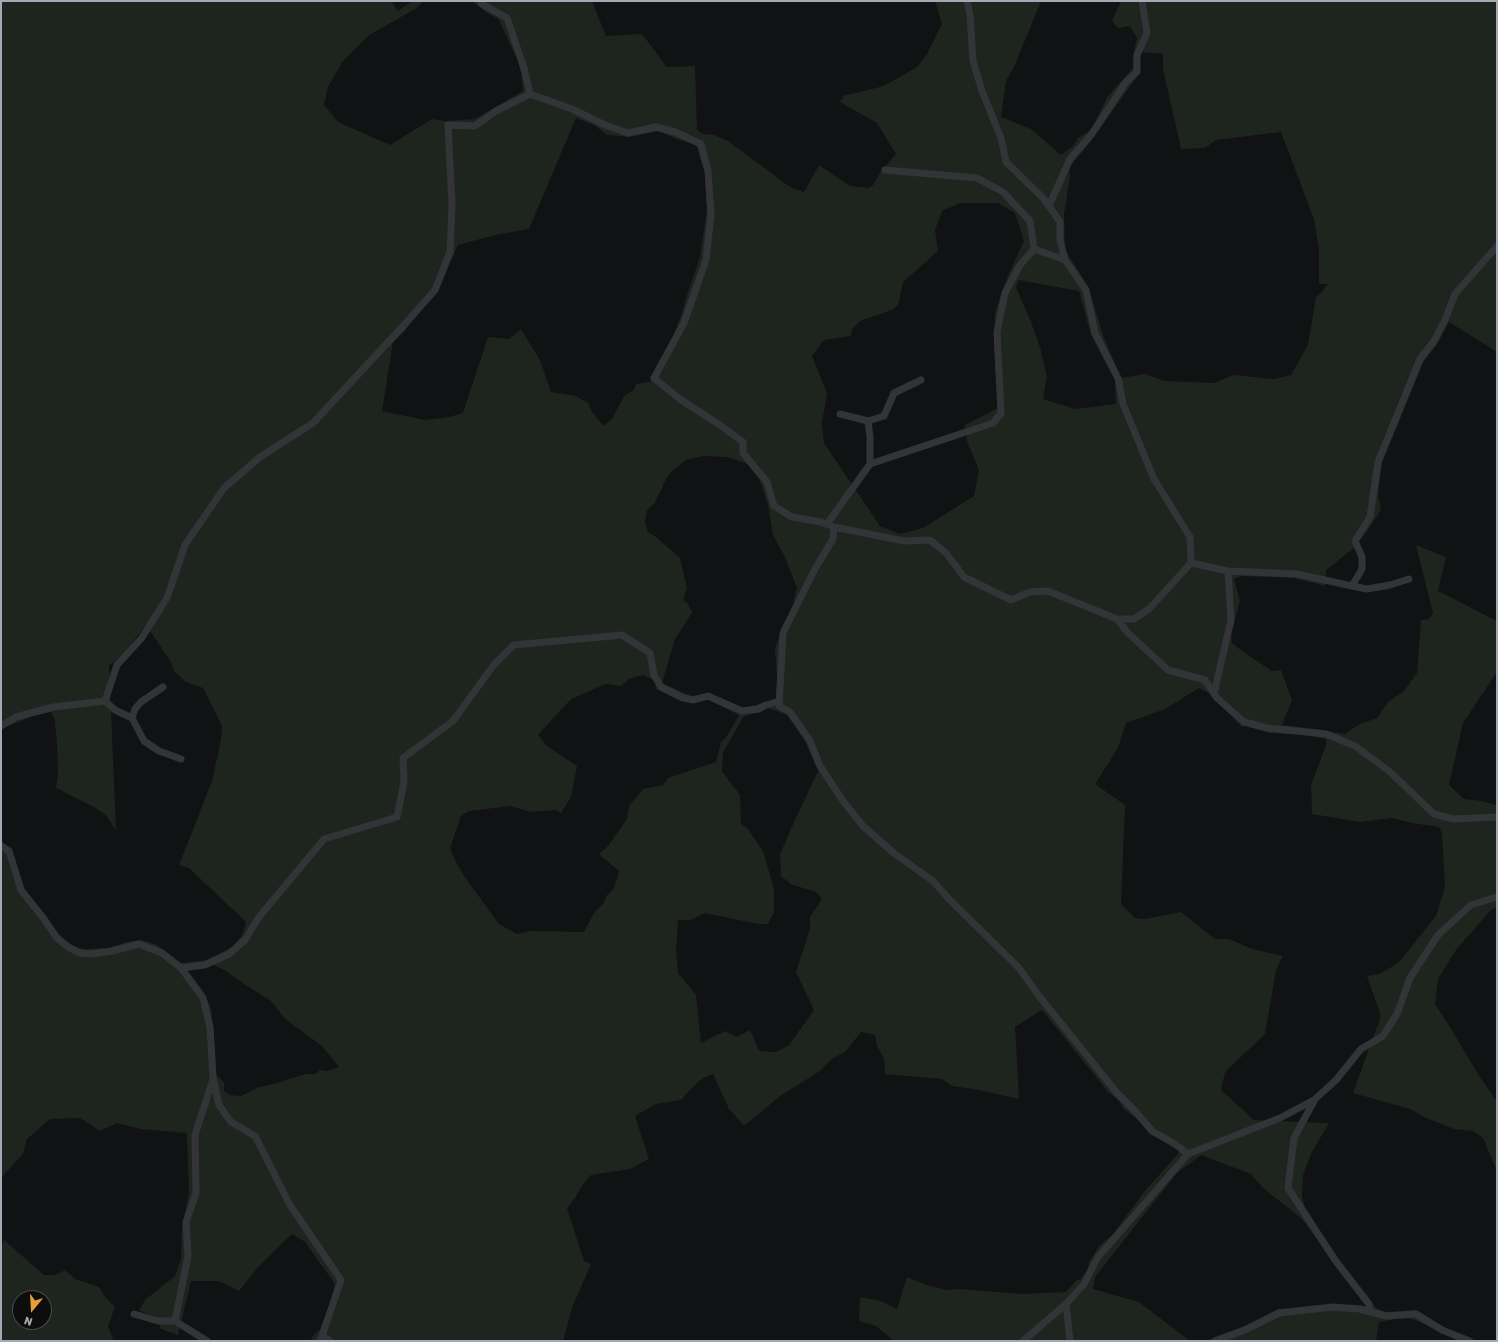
<!DOCTYPE html>
<style>
body{margin:0}
#map{position:relative;width:1498px;height:1342px;overflow:hidden;background:#111213;font-family:Rubik,sans-serif}
canvas{display:block}
.frame{position:absolute;inset:0;border:2px solid #a4a9b3;pointer-events:none}
.north{position:absolute;left:12px;top:1290px;width:40px;height:40px;box-sizing:border-box;background:#0d0d0e;border:1px solid #494b50;border-radius:50%;rotate:198deg;font-size:11px;font-weight:700;line-height:16px;text-align:center;color:#a4a9b3}
.north::after{content:'';display:block;margin:auto;width:14px;height:18px;background:#e89f35;clip-path:polygon(50% 0,100% 100%,50% 72%,0 100%)}
</style>
<div id="map">
<canvas width="1498" height="1342"></canvas>
<div class="frame"></div>
<div class="north">N</div>
</div>
<script>
const context = document.querySelector('canvas').getContext('2d');
context.lineJoin = 'round';
function paint(path, color) { context.fillStyle = color; context.fill(path, 'evenodd'); }
const shape = rows => new Path2D(rows.map(r => 'M' + r).join(''));
function stroke(path, color, width, dash) { context.strokeStyle = color; context.lineWidth = width; context.lineCap = dash ? 'butt' : 'round'; context.setLineDash(dash || []); context.stroke(path); }
const green = shape([
 [1,1,391,1,398,11,412,1,423,1,417,8,369,35,343,61,328,87,324,105,338,122,390,145,432,119,445,121,475,119,523,91,521,73,518,61,498,19,487,13,472,1,592,1,606,36,642,34,667,67,695,66,697,130,703,134,714,135,728,141,790,187,804,192,819,165,850,186,869,188,873,185,882,170,896,154,877,123,840,102,845,95,856,93,884,86,917,67,927,54,942,24,935,1,1041,1,1015,65,1006,81,1001,117,1031,129,1061,155,1073,146,1078,138,1092,129,1107,97,1133,68,1133,57,1137,38,1130,26,1118,28,1112,21,1121,1,1497,1,1497,352,1449,322,1438,343,1424,361,1382,463,1378,495,1381,510,1368,530,1354,548,1326,570,1325,586,1294,578,1241,576,1234,579,1240,601,1231,632,1232,643,1242,651,1272,671,1281,670,1292,700,1282,725,1315,729,1345,734,1358,725,1377,718,1388,702,1404,691,1417,673,1421,620,1429,619,1433,613,1416,545,1446,557,1438,591,1497,621,1497,672,1463,723,1449,785,1464,799,1482,801,1497,805,1497,907,1490,911,1456,950,1438,979,1435,1004,1453,1032,1478,1074,1497,1102,1497,1171,1483,1138,1473,1131,1454,1129,1424,1117,1410,1109,1353,1093,1381,1016,1367,976,1380,974,1398,963,1436,916,1445,887,1442,834,1439,827,1412,823,1392,818,1360,822,1312,814,1311,785,1326,745,1326,739,1305,735,1269,733,1246,725,1242,727,1209,693,1199,688,1165,709,1126,723,1118,748,1095,784,1125,805,1121,904,1135,918,1145,919,1181,912,1215,939,1229,939,1252,949,1283,956,1276,970,1265,1034,1225,1072,1221,1090,1254,1120,1329,1123,1312,1152,1303,1175,1302,1196,1306,1211,1339,1262,1377,1309,1387,1312,1416,1310,1444,1327,1479,1341,1460,1341,1415,1320,1406,1317,1379,1322,1376,1341,1205,1341,1245,1326,1278,1309,1333,1304,1367,1307,1302,1219,1263,1188,1251,1174,1201,1155,1177,1173,1095,1277,1093,1289,1139,1302,1190,1341,894,1341,876,1326,859,1321,860,1297,881,1301,897,1309,907,1277,926,1285,947,1290,959,1289,1021,1294,1066,1292,1077,1280,1080,1280,1088,1269,1089,1261,1093,1256,1099,1246,1113,1234,1144,1192,1178,1154,1179,1151,1148,1131,1138,1120,1124,1109,1118,1100,1108,1092,1042,1010,1015,1027,1019,1099,974,1089,952,1086,942,1079,885,1074,884,1059,877,1046,875,1035,861,1032,845,1052,833,1058,817,1073,780,1096,744,1126,729,1109,713,1074,703,1078,693,1087,681,1100,656,1104,635,1116,649,1159,630,1169,591,1175,583,1184,575,1198,567,1208,584,1261,591,1264,572,1308,563,1341,310,1341,315,1333,319,1331,331,1302,335,1284,305,1242,292,1234,259,1266,239,1291,219,1281,191,1281,178,1335,161,1329,158,1319,139,1310,145,1300,175,1276,181,1260,182,1229,189,1193,187,1133,141,1129,117,1123,100,1131,80,1118,50,1119,27,1139,23,1154,1,1178,1,840,11,850,25,890,46,916,59,935,76,948,87,949,108,948,127,942,142,940,157,945,181,963,206,960,234,946,243,933,246,922,189,868,179,865,212,781,221,740,222,726,203,688,186,682,174,671,171,662,146,625,120,659,109,665,116,830,106,815,94,807,56,788,58,772,57,746,55,720,51,712,33,716,1,729],
 [1142,52,1163,54,1163,69,1181,149,1205,148,1216,140,1281,132,1314,219,1319,248,1319,284,1328,284,1322,292,1316,297,1308,345,1291,375,1274,379,1233,375,1214,383,1164,381,1145,374,1121,378,1104,338,1088,286,1065,250,1064,214,1070,177,1069,168,1091,141,1138,75,1139,56],
 [576,118,594,125,607,135,630,137,659,131,676,139,696,145,705,173,707,208,700,257,686,298,682,313,672,339,650,382,636,384,634,390,624,396,612,419,603,426,591,410,588,403,576,396,551,392,540,360,521,329,509,339,488,337,463,413,449,417,425,420,382,411,393,342,404,332,441,284,458,245,495,235,529,229],
 [960,203,998,203,1015,213,1024,241,1007,278,995,312,994,342,998,408,965,425,967,441,979,470,974,496,923,528,900,534,880,526,824,443,822,423,827,393,812,356,824,340,851,336,852,329,860,321,892,310,898,305,903,282,938,251,935,230,942,211],
 [1019,280,1079,291,1091,335,1115,381,1116,404,1075,409,1043,399,1047,377,1040,347,1031,322,1016,287],
 [703,456,727,457,747,464,755,474,760,481,768,505,773,535,784,555,797,588,791,613,783,625,775,649,777,678,776,700,744,708,708,693,691,696,662,683,675,639,692,613,688,604,683,600,687,588,680,558,656,537,648,532,645,522,647,510,654,504,663,487,663,484,670,473,686,460],
 [643,675,654,680,656,689,680,700,694,703,707,699,739,715,727,736,721,742,716,762,668,778,663,785,643,789,629,806,627,819,608,846,599,854,619,871,614,888,607,895,603,904,594,913,584,932,530,931,517,934,499,924,464,876,454,858,450,848,461,816,469,811,511,806,530,812,555,810,561,813,571,797,577,766,547,746,538,735,571,699,606,684,621,686,629,679],
 [768,708,787,715,805,741,818,771,795,820,780,854,781,877,788,881,790,884,816,892,822,899,810,917,810,929,796,972,814,1010,789,1045,776,1052,759,1051,750,1030,737,1037,725,1031,701,1043,696,995,678,973,676,951,678,920,691,920,705,913,758,924,768,924,774,913,774,889,763,851,747,828,741,824,740,795,722,771,723,753,744,716,761,712],
 [214,965,226,971,244,984,271,1001,285,1019,322,1046,339,1067,328,1071,320,1070,315,1074,305,1074,274,1084,259,1087,241,1096,230,1095,224,1091,224,1083,216,1074,215,1047,211,1008,203,991,188,971],
 [4,1240,44,1275,55,1275,65,1270,75,1279,99,1287,106,1298,115,1307,108,1326,114,1341,1,1341,1,1248],
 [20,1298,44,1298,44,1322,20,1322]
]);
const minor = shape([
 [967,1,970,15,973,61,982,91,1001,138,1006,162,1044,199,1060,222,1060,240,1065,260,1086,290,1095,333,1118,378,1123,404,1154,479,1190,537,1191,563],
 [530,94,572,109,605,125,628,133,656,127,675,132,701,144,708,171,711,214,706,260,684,323,654,378,681,400,717,423,743,442,743,453,767,482,774,506,792,517,821,522,834,527,904,541,930,540,946,553,964,577,1011,600,1030,592,1048,591,1117,619,1128,633,1168,670,1205,680,1217,698,1244,722,1267,728,1326,734,1355,746,1389,771,1434,814,1453,819,1497,817],
 [885,170,977,178,1003,192,1030,221,1034,249,1065,260],
 [1049,206,1070,159,1091,135,1126,82,1137,72,1137,55,1147,33,1142,1],
 [840,414,868,421,884,416,894,393,921,380],
 [870,464,993,423,1001,413,997,332,1005,293,1020,265,1034,249],
 [827,524,870,464,870,437,868,421],
 [834,527,833,539,815,569,783,633,779,706,790,712,810,741,820,766,843,801,863,826,895,854,933,881,949,899,1019,968,1039,996,1117,1093,1136,1112,1152,1131,1175,1144,1188,1154],
 [1352,586,1367,589,1390,585,1409,579],
 [1117,619,1134,619,1149,609,1191,563,1228,571,1297,574,1352,586,1362,569,1362,557,1355,541,1370,517,1378,462,1420,359,1434,341,1445,320,1455,294,1497,246],
 [1214,693,1231,620,1228,571],
 [105,701,115,710,132,718,135,709,141,702,163,687],
 [132,718,144,741,159,751,181,759],
 [1,726,16,717,53,707,105,701,117,665,141,639,167,598,185,545,224,488,260,457,313,423,405,324,435,290,450,252,452,204,448,125,475,126,496,111,530,94,524,68,507,18,482,4,480,1],
 [1,846,9,851,21,890,44,919,57,938,68,947,80,953,91,954,112,951,139,944,162,953,181,968,203,998,210,1027,213,1078,219,1105,231,1122,255,1136,290,1205,341,1280,322,1336],
 [181,968,205,965,229,954,245,940,259,917,324,839,397,817,404,782,403,758,453,721,493,666,514,645,622,635,650,653,654,675,661,687,683,698,694,700,708,696,742,711,758,709,766,705,780,701],
 [1314,1101,1294,1138,1288,1188,1335,1260,1369,1304,1370,1312],
 [134,1314,158,1321,175,1321,207,1341],
 [175,1321,188,1256,186,1222,196,1193,195,1135,213,1079],
 [320,1341,322,1336,330,1341],
 [1023,1341,1066,1304],
 [1070,1341,1066,1304,1084,1284,1098,1257,1188,1154,1280,1118,1314,1100,1336,1080,1361,1049,1383,1036,1397,1014,1410,978,1438,935,1471,905,1497,897],
 [1215,1341,1247,1329,1279,1313,1333,1307,1360,1309,1386,1316,1416,1314,1442,1330,1469,1341]
]);
paint(green, '#1e251e');
stroke(minor, '#333438', 7);
</script>
